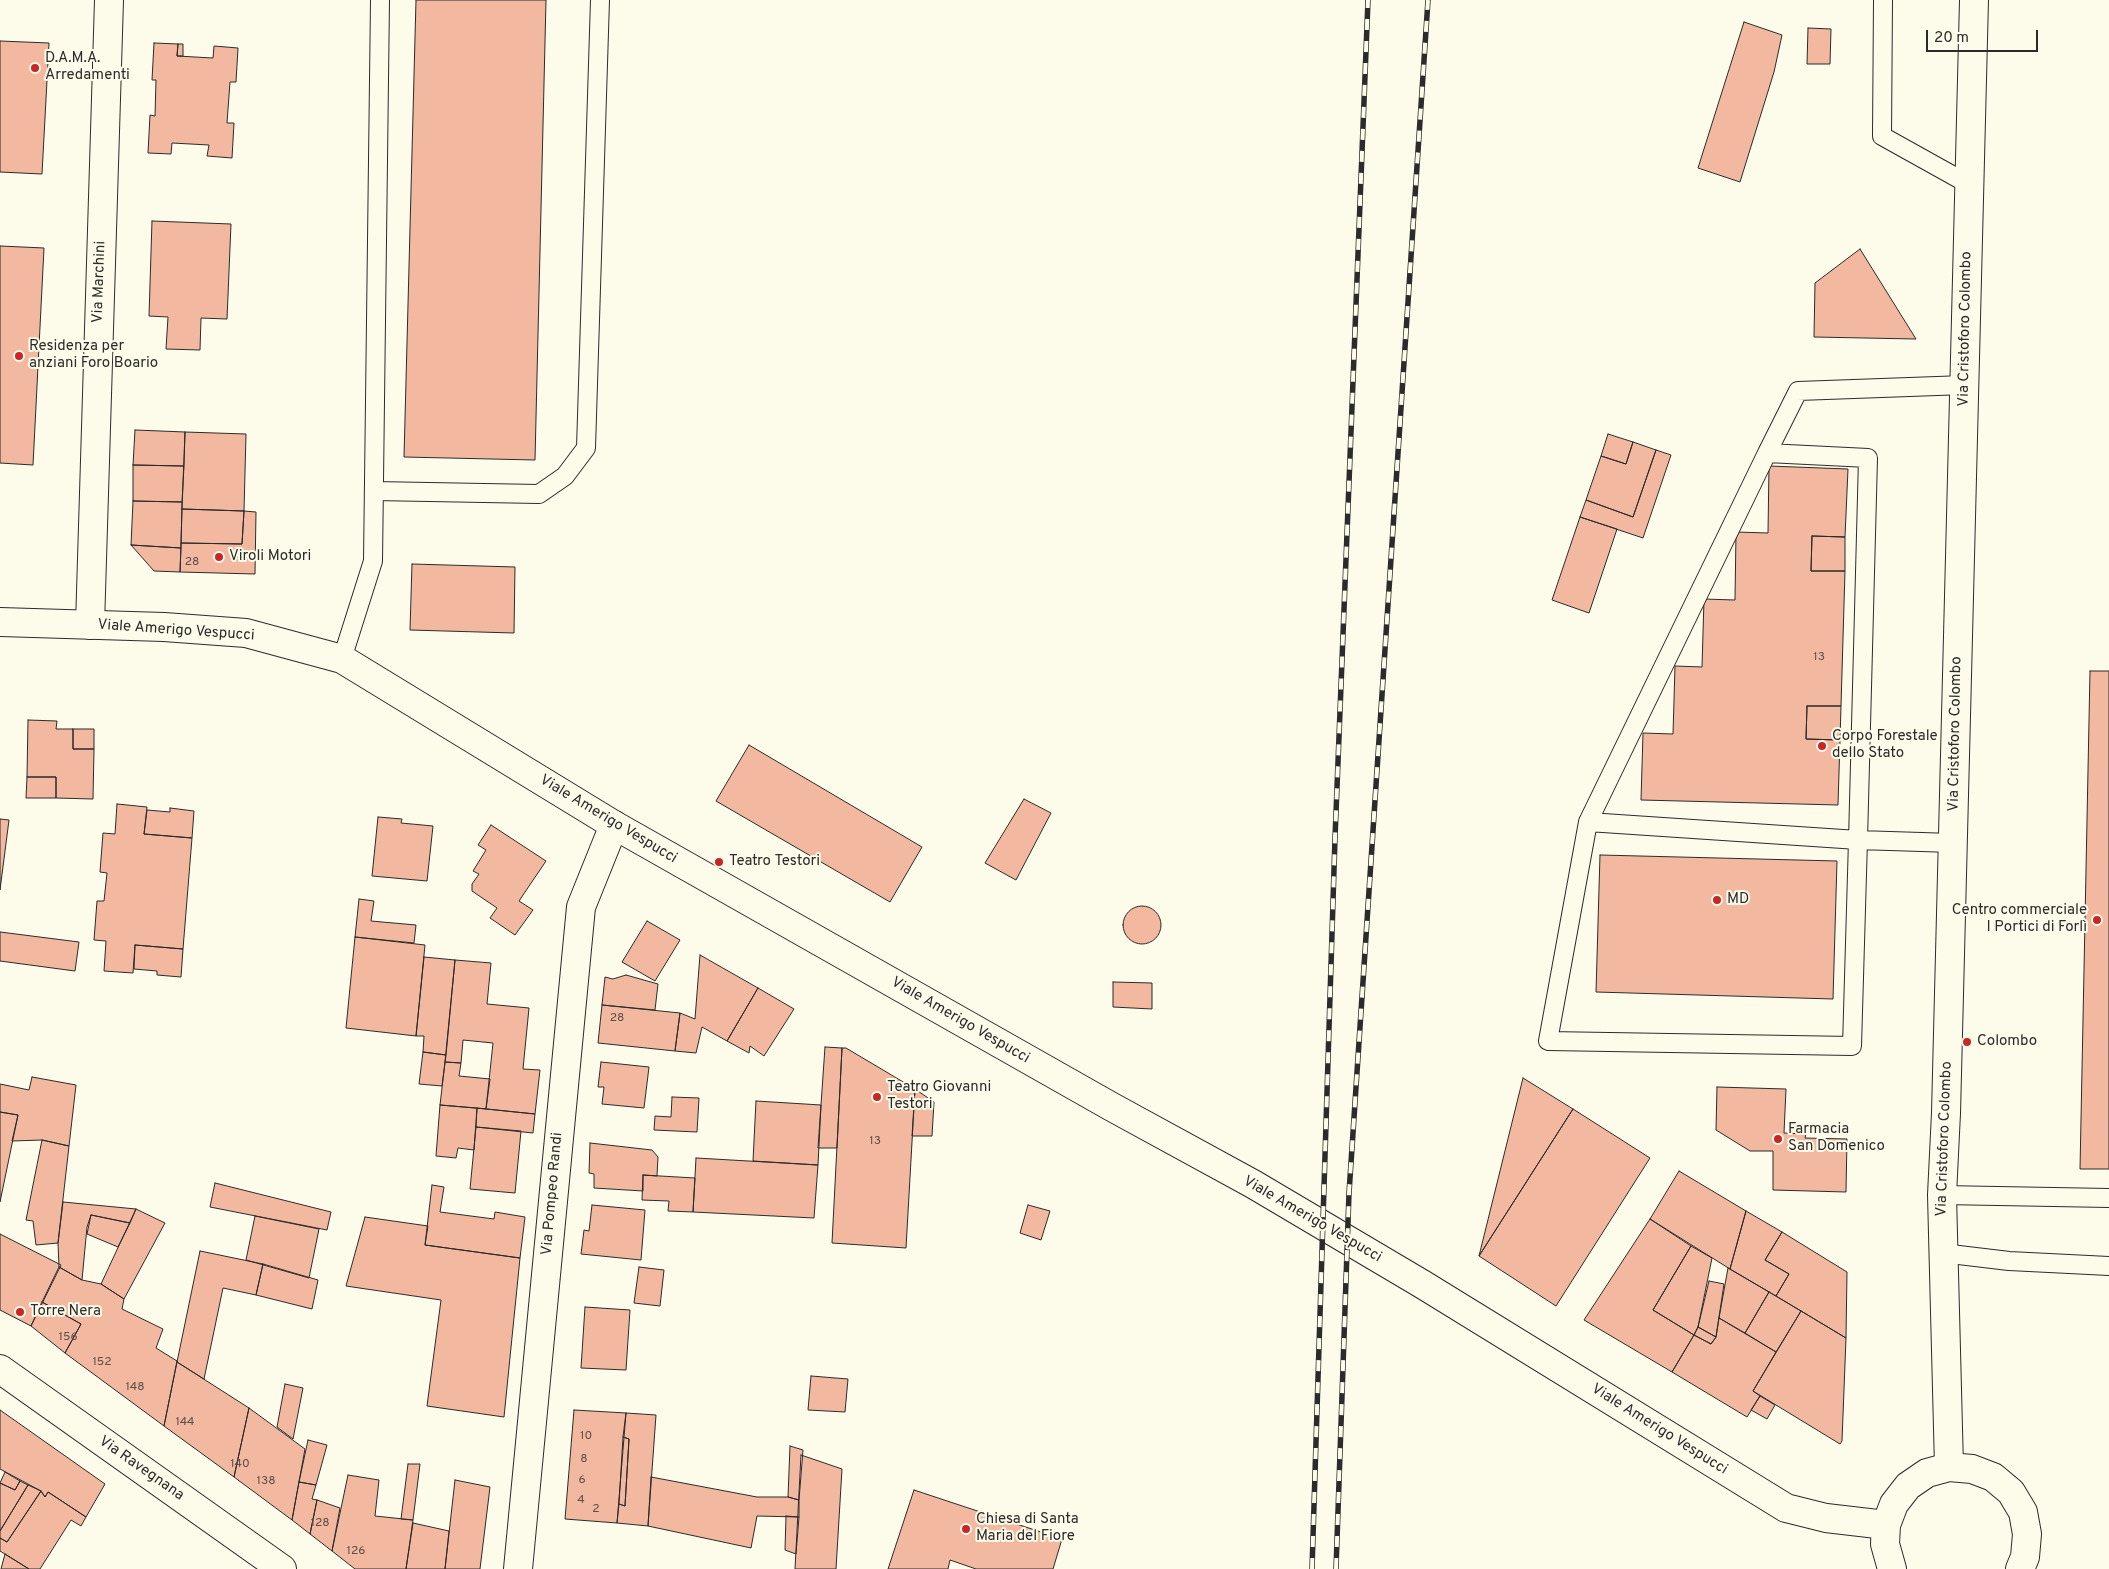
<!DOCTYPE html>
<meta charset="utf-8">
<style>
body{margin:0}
#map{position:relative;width:2109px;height:1569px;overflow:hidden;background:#fdfbea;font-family:Overpass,sans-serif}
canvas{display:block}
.scale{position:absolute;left:1926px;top:30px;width:112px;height:22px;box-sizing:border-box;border:2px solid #2b2b2b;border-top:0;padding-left:6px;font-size:15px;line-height:18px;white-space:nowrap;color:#2b2b2b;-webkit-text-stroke:4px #fdfbea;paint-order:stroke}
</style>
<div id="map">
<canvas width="2109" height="1569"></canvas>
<div class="scale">20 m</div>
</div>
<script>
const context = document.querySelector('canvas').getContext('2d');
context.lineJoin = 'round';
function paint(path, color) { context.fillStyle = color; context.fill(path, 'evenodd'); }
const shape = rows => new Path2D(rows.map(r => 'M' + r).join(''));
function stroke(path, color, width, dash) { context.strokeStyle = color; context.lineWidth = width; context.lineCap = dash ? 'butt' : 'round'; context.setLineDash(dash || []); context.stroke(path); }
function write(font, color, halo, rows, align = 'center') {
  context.font = font + ' Overpass,sans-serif'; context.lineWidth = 4; context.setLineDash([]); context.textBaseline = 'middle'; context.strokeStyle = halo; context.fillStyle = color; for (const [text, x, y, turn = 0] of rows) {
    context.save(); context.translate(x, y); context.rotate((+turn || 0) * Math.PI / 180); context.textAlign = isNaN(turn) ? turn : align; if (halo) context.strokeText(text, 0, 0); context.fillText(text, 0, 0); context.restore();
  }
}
const building = shape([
 [416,0,546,0,535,460,404,457,416,0],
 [1744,22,1782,35,1774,72,1740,182,1698,168,1744,22],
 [1808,28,1831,29,1830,64,1807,64,1808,28],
 [0,41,49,43,42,174,0,172,0,41],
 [154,43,178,44,177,56,213,58,214,46,238,48,236,82,230,82,227,123,234,123,232,158,207,156,209,145,172,143,171,154,148,153,150,115,155,116,156,80,152,80,154,43],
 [178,44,183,44,183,56,177,56,178,44],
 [152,221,231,224,227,319,201,318,200,350,166,349,168,317,149,316,152,221],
 [0,246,44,248,33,465,0,463,0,246],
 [1860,249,1916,339,1814,337,1815,283,1860,249],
 [135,430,185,432,184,466,133,465,135,430],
 [185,432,246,434,244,511,182,509,185,432],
 [1608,434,1633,442,1626,464,1601,456,1608,434],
 [1633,442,1656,450,1633,517,1586,500,1601,456,1626,464,1633,442],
 [1656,450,1671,455,1643,538,1580,517,1586,500,1633,517,1656,450],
 [133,465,184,466,182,502,133,501,133,465],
 [1769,466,1848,469,1845,537,1812,536,1811,571,1845,571,1841,706,1807,706,1806,739,1840,740,1838,805,1641,800,1643,733,1673,734,1675,666,1702,667,1704,599,1735,600,1736,532,1768,533,1769,466],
 [133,501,182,502,181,548,131,545,133,501],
 [182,509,244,511,242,544,181,543,182,509],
 [244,511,256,512,255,574,180,572,181,543,242,544,244,511],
 [1580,517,1617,529,1589,613,1552,600,1580,517],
 [1812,536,1845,537,1845,571,1811,571,1812,536],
 [131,545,181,548,180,572,154,571,131,545],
 [412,564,515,567,514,633,410,630,412,564],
 [2090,671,2109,671,2109,1169,2080,1169,2090,671],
 [1807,706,1841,706,1840,740,1806,739,1807,706],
 [28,720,57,721,56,729,73,729,73,749,94,749,93,799,56,798,56,777,27,777,28,720],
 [73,729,94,729,94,749,73,749,73,729],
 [749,745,922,847,890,902,716,801,749,745],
 [27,777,56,777,56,798,26,798,27,777],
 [1024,799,1051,813,1016,880,985,863,1024,799],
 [117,804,147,807,144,834,192,838,183,949,135,945,133,973,104,971,106,941,94,940,97,901,104,901,107,873,100,872,103,833,115,834,117,804],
 [170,808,194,811,192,838,144,834,147,810,170,812,170,808],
 [378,817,402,819,401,823,433,826,427,881,372,876,378,817],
 [0,819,9,820,0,890,0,819],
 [491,825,546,861,519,901,533,910,515,935,490,918,497,908,472,891,472,884,479,874,473,871,486,850,478,845,491,825],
 [1600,855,1837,861,1833,999,1596,992,1600,855],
 [359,899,374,901,371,921,416,925,414,943,355,937,359,899],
 '1123 925a19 19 0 1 1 38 0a19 19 0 1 1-38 0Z',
 [647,921,680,940,655,981,622,962,647,921],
 [0,932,79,942,75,971,0,961,0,932],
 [355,937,425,945,416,1036,346,1028,355,937],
 [135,945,183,949,181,977,157,975,157,971,134,969,135,945],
 [700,955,758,988,727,1041,702,1027,696,1053,675,1051,680,1013,695,1019,700,955],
 [424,957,455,960,446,1055,423,1052,424,1036,416,1036,424,957],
 [455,960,491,963,487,1004,529,1008,523,1069,540,1070,535,1114,486,1109,493,1043,463,1040,461,1063,445,1062,455,960],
 [626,975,658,984,655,1010,602,1005,605,977,613,979,626,975],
 [1113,982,1152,983,1152,1009,1113,1007,1113,982],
 [758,988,794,1009,764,1056,750,1046,749,1053,727,1041,758,988],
 [602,1005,680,1013,675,1051,598,1043,602,1005],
 [825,1047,842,1048,837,1148,818,1148,825,1047],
 [842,1048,846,1048,915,1089,906,1248,832,1243,842,1048],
 [423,1052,446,1055,442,1086,419,1084,423,1052],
 [445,1062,461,1063,459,1076,490,1079,486,1109,440,1105,445,1062],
 [601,1062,649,1067,644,1108,602,1104,604,1087,598,1087,601,1062],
 [32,1077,76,1085,69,1146,42,1140,12,1141,18,1115,0,1112,0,1084,29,1090,32,1077],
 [1523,1078,1573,1109,1479,1256,1523,1078],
 [1717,1087,1786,1089,1784,1133,1806,1134,1805,1138,1847,1139,1846,1192,1773,1190,1773,1151,1750,1151,1716,1130,1717,1087],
 [915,1089,934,1102,932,1136,912,1136,915,1089],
 [672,1097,699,1098,697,1132,654,1130,655,1116,671,1117,672,1097],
 [756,1101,821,1105,818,1165,753,1161,756,1101],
 [440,1105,477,1108,474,1150,458,1148,456,1158,436,1156,440,1105],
 [477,1108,535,1114,533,1133,476,1127,477,1108],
 [1573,1109,1650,1158,1556,1306,1479,1256,1573,1109],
 [0,1112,18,1115,0,1202,0,1112],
 [476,1127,521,1131,515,1193,470,1189,476,1127],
 [42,1140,69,1146,58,1243,36,1245,33,1221,26,1220,42,1140],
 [590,1143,652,1150,658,1157,657,1176,643,1175,643,1191,594,1188,594,1174,589,1173,590,1143],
 [696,1158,818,1165,814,1218,693,1212,696,1158],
 [1679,1171,1746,1211,1730,1269,1650,1219,1679,1171],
 [643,1175,695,1178,693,1212,668,1211,669,1201,642,1200,643,1175],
 [215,1183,331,1212,327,1230,210,1207,215,1183],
 [432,1185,444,1187,440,1212,494,1219,495,1212,525,1217,520,1258,425,1245,432,1185],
 [63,1202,136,1209,130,1223,91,1215,87,1227,82,1280,59,1267,58,1243,63,1202],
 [592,1205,645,1210,641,1260,581,1254,584,1230,589,1231,592,1205],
 [1028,1205,1050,1211,1041,1240,1020,1233,1028,1205],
 [136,1209,165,1223,124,1299,101,1284,136,1209],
 [1746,1211,1782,1232,1765,1260,1789,1274,1776,1296,1730,1269,1746,1211],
 [91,1215,130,1223,118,1247,87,1234,91,1215],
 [255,1216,319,1229,309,1278,246,1260,255,1216],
 [365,1217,428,1226,425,1245,520,1258,504,1417,427,1406,441,1300,346,1286,365,1217],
 [1650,1219,1691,1246,1653,1310,1694,1335,1672,1372,1584,1320,1650,1219],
 [1782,1232,1847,1272,1846,1338,1776,1296,1789,1274,1765,1260,1782,1232],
 [0,1234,61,1265,31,1326,0,1310,0,1234],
 [1691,1246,1712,1258,1698,1327,1694,1335,1653,1310,1691,1246],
 [200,1251,263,1264,256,1295,223,1288,204,1379,177,1362,200,1251],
 [263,1264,318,1280,312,1309,256,1295,263,1264],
 [59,1267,82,1280,101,1284,124,1299,122,1309,163,1329,156,1348,177,1361,164,1426,65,1353,81,1324,42,1302,59,1267],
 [639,1267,664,1270,660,1306,634,1303,639,1267],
 [1728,1268,1769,1292,1745,1333,1719,1318,1728,1268],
 [1709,1281,1724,1284,1716,1337,1698,1327,1709,1281],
 [1769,1292,1801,1311,1776,1352,1745,1333,1769,1292],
 [42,1302,81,1324,65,1353,31,1326,42,1302],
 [585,1307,630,1310,626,1370,581,1368,585,1307],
 [1801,1311,1846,1338,1842,1441,1840,1444,1753,1391,1801,1311],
 [1719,1318,1776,1352,1753,1391,1760,1396,1747,1417,1672,1372,1694,1335,1711,1344,1716,1337,1719,1318],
 [1698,1327,1716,1337,1711,1344,1694,1335,1698,1327],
 [177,1362,249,1408,234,1477,164,1426,177,1362],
 [811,1376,848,1379,845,1412,808,1410,811,1376],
 [285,1384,303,1388,293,1439,277,1427,285,1384],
 [1760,1396,1775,1405,1767,1419,1751,1410,1760,1396],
 [249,1408,305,1449,292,1520,234,1477,249,1408],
 [0,1410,105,1484,86,1517,48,1492,45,1497,41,1491,0,1469,0,1410],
 [574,1410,626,1413,617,1523,565,1519,574,1410],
 [626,1413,656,1415,648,1526,617,1523,619,1504,625,1506,629,1439,623,1437,626,1413],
 [623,1437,629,1439,625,1506,619,1504,623,1437],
 [308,1440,327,1445,316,1485,299,1482,308,1440],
 [790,1446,803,1450,799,1500,788,1497,790,1446],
 [801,1455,842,1469,836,1569,795,1569,801,1455],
 [408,1464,420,1464,413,1520,401,1519,408,1464],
 [5,1472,20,1481,15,1490,0,1483,5,1472],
 [348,1475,379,1480,375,1516,413,1520,406,1569,355,1569,332,1551,348,1475],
 [651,1477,757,1497,788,1497,799,1500,799,1517,757,1516,751,1548,648,1526,651,1477],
 [455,1480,490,1487,480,1569,445,1569,455,1480],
 [20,1481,28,1485,0,1531,0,1483,15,1490,20,1481],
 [299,1482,316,1485,312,1499,317,1500,310,1534,292,1520,299,1482],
 [28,1485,41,1491,7,1542,0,1538,0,1531,28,1485],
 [914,1490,1062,1539,1053,1569,976,1569,950,1560,948,1569,888,1569,914,1490],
 [41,1491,45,1497,48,1492,86,1517,81,1526,71,1520,40,1569,29,1569,0,1551,0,1538,7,1542,41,1491],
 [317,1500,340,1508,332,1551,310,1534,317,1500],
 [786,1516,799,1517,796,1554,785,1550,786,1516],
 [413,1523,449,1531,445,1569,406,1569,413,1523],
 [5,1554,29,1569,1,1569,5,1554]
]);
const service = shape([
 [1883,0,1882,136,1970,185],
 [374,491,539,494,565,476,586,448,600,0],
 [342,659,373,561,380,0],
 [1588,822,1548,1041,1852,1046,1858,840,1588,822,1767,453],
 [1953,843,1858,840,1868,458,1767,453,1798,391,1965,385],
 [1942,1195,2109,1198],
 [1942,1253,2009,1261,2109,1266]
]);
const minor = shape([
 [90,625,109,0],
 [1949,1467,1942,1195,1946,1113,1974,0],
 [518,1569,581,907,614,825]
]);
const secondary = shape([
 [0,622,164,627,246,633,342,659,614,825,1112,1107,1253,1184,1422,1284,1786,1508,1826,1518,1886,1525],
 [0,1369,282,1569],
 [1892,1569,1885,1544,1886,1525,1894,1504,1908,1486,1927,1473,1949,1467,1972,1469,1993,1477,2011,1492,2023,1512,2027,1534,2025,1557,2020,1569]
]);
const rail = shape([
 [1312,1569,1335,838,1368,0],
 [1336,1569,1349,1193,1428,0]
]);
const markers = [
 [35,68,5,"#c62828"],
 [19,356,5,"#c62828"],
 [219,557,5,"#c62828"],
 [1822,746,5,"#c62828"],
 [719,862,5,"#c62828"],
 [1717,900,5,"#c62828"],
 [2097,920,5,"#c62828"],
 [1967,1042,5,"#c62828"],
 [877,1097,5,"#c62828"],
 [1778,1139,5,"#c62828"],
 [20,1312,5,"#c62828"],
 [966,1529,5,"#c62828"]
];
const numberNames = [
 ["28",192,563],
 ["13",1819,658],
 ["28",617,1019],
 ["13",875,1142],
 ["156",68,1338],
 ["152",102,1363],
 ["148",135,1388],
 ["144",185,1423],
 ["10",586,1437],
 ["8",584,1460],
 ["140",240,1465],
 ["6",582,1481],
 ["138",266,1482],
 ["4",581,1501],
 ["2",596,1510],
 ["128",320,1524],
 ["126",356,1552]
];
const poiNames = [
 ["D.A.M.A.",45,59],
 ["Arredamenti",45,76],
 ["Residenza per",29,347],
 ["anziani Foro Boario",29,364],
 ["Viroli Motori",229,557],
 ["Corpo Forestale",1832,737],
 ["dello Stato",1832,754],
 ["Teatro Testori",729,862],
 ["MD",1727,900],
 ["Centro commerciale",2087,911,"right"],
 ["I Portici di Forlì",2087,928,"right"],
 ["Colombo",1977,1042],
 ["Teatro Giovanni",887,1088],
 ["Testori",887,1105],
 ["Farmacia",1788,1130],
 ["San Domenico",1788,1147],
 ["Torre Nera",30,1312],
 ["Chiesa di Santa",976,1520],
 ["Maria del Fiore",976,1537]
];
const streetNames = [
 ["Via Marchini",100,282,-88],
 ["Via Cristoforo Colombo",1966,329,-89],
 ["Viale Amerigo Vespucci",176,631,4],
 ["Via Cristoforo Colombo",1956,734,-89],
 ["Viale Amerigo Vespucci",608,820,31],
 ["Viale Amerigo Vespucci",960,1021,30],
 ["Via Cristoforo Colombo",1945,1139,-88],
 ["Via Pompeo Randi",553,1194,-85],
 ["Viale Amerigo Vespucci",1312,1220,30],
 ["Viale Amerigo Vespucci",1659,1430,32],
 ["Via Ravegnana",141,1469,35]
];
paint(building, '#f2b8a0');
stroke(building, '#2b2b2b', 1);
stroke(service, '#2b2b2b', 20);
stroke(minor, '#2b2b2b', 30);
stroke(secondary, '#2b2b2b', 30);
stroke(service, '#fdfbea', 18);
stroke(minor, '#fdfbea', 28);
stroke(secondary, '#fdfbea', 28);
stroke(rail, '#2b2b2b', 5.5);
stroke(rail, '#fdfbea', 4, [11]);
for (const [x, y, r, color] of markers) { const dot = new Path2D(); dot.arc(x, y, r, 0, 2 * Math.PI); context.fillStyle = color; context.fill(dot); stroke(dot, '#fdfbea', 2); }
write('12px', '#5d4e48', null, numberNames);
write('15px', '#2b2b2b', '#fdfbea', poiNames, 'left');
write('15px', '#2b2b2b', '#fdfbea', streetNames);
</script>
